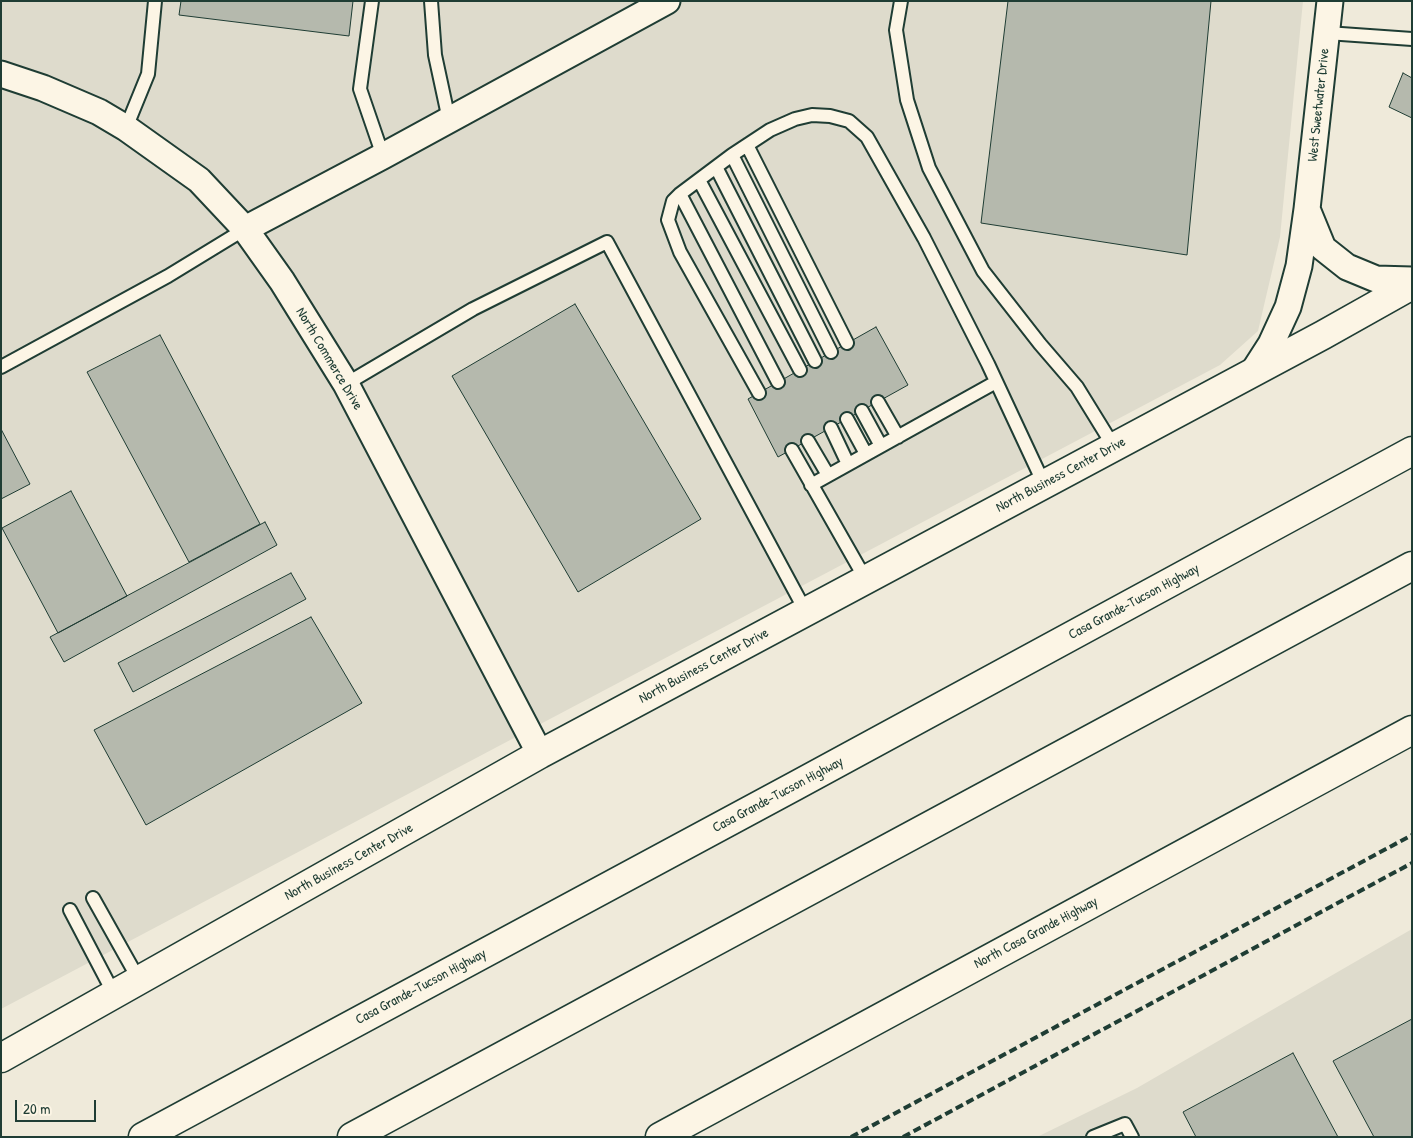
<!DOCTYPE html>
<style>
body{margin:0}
#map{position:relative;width:1413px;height:1138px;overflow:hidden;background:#efeada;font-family:"Patrick Hand",sans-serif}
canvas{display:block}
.frame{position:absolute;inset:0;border:2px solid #1f3d34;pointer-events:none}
.scale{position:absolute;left:15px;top:1100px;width:81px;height:22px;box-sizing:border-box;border:2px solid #1f3d34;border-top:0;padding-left:6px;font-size:15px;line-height:18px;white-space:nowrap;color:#1f3d34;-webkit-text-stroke:4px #fcf5e5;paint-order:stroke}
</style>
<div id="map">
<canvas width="1413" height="1138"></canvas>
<div class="frame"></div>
<div class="scale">20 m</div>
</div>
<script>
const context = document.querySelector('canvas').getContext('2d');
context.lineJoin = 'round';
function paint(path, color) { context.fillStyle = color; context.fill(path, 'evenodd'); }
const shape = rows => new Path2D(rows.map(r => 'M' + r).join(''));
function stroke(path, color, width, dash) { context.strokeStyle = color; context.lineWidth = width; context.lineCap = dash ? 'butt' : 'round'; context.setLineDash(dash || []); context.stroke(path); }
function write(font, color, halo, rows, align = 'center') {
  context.font = font + ' "Patrick Hand",sans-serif'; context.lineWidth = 4.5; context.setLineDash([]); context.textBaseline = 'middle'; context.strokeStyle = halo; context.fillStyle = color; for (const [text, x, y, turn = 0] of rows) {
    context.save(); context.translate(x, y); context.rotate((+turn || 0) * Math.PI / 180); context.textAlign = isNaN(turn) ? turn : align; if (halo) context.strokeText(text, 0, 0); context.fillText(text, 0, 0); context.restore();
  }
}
const built = shape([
 [1,1,1303,1,1280,237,1258,331,1220,365,1,1009],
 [1412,929,1412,1137,1037,1137,1137,1088]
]);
const building = shape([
 [181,1,353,1,349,36,179,15,181,1],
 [1008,1,1211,1,1187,255,981,223,1008,1],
 [1403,73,1412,78,1412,118,1389,107,1403,73],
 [575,304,701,519,578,592,452,376,575,304],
 [876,327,908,385,778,457,748,399,876,327],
 [160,335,260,524,189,562,87,372,160,335],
 [1,429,30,484,1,499,1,429],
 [71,491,127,596,58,633,2,528,71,491],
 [265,522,277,545,64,662,50,637,265,522],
 [291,573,306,599,133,692,118,663,291,573],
 [311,617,362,703,146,825,94,730,311,617],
 [1412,1019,1412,1137,1374,1137,1333,1061,1412,1019],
 [1293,1053,1338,1137,1196,1137,1183,1112,1293,1053]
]);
const lane = shape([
 [372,1,360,89,383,156],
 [431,1,435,55,449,120],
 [901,1,896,30,907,100,929,168,983,271,1040,344,1077,387,1114,447],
 [1327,33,1412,39],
 [126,128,148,74,155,1],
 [747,145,847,343],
 [732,155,831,352],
 [716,167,815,361],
 [699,180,800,370],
 [680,194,778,382],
 [1,367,168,276,245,229],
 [346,384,473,309,607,242,806,612],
 [759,393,680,252,668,220,673,201,680,194,732,155,770,130,795,119,812,115,830,116,849,121,867,137,924,238,988,364,1044,484],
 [878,402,898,437],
 [862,411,881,446],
 [847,419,866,454],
 [831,428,848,464],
 [808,441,828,475],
 [792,450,866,580],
 [811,485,996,382],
 [93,898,139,980],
 [70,910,114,994],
 [1093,1137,1125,1124,1132,1137]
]);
const street = shape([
 [1,74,43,88,99,112,126,128,199,180,245,229,282,281,346,384,540,754],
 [1307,209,1330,1],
 [245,229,383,156,667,1],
 [1253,372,1271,344,1288,307,1299,266,1307,209,1323,248,1347,267,1376,279,1412,280]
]);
const secondary = shape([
 [1,1058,540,754,1323,335,1412,285],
 [660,1137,1412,730]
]);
const highway = shape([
 [143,1137,795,786,1412,451],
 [352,1137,1412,566]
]);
const rail = shape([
 [851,1137,1412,835],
 [903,1137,1412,863]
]);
const streetNames = [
 ["West Sweetwater Drive",1319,105,-84],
 ["North Commerce Drive",329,359,59],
 ["North Business Center Drive",1061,475,-28],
 ["Casa Grande-Tucson Highway",1134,602,-28],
 ["North Business Center Drive",704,666,-28],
 ["Casa Grande-Tucson Highway",778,795,-28],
 ["North Business Center Drive",349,862,-29],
 ["North Casa Grande Highway",1036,933,-28],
 ["Casa Grande-Tucson Highway",421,987,-28]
];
paint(built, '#dedbcc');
paint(building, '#b5b9ad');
stroke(building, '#1f3d34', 1);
stroke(lane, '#1f3d34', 16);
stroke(street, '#1f3d34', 29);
stroke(secondary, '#1f3d34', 31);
stroke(highway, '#1f3d34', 31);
stroke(lane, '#fcf5e5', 12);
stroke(street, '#fcf5e5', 25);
stroke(secondary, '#fcf5e5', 28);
stroke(highway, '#fcf5e5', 28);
stroke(rail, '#1f3d34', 4, [8, 4]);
write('14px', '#1f3d34', '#fcf5e5', streetNames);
</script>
